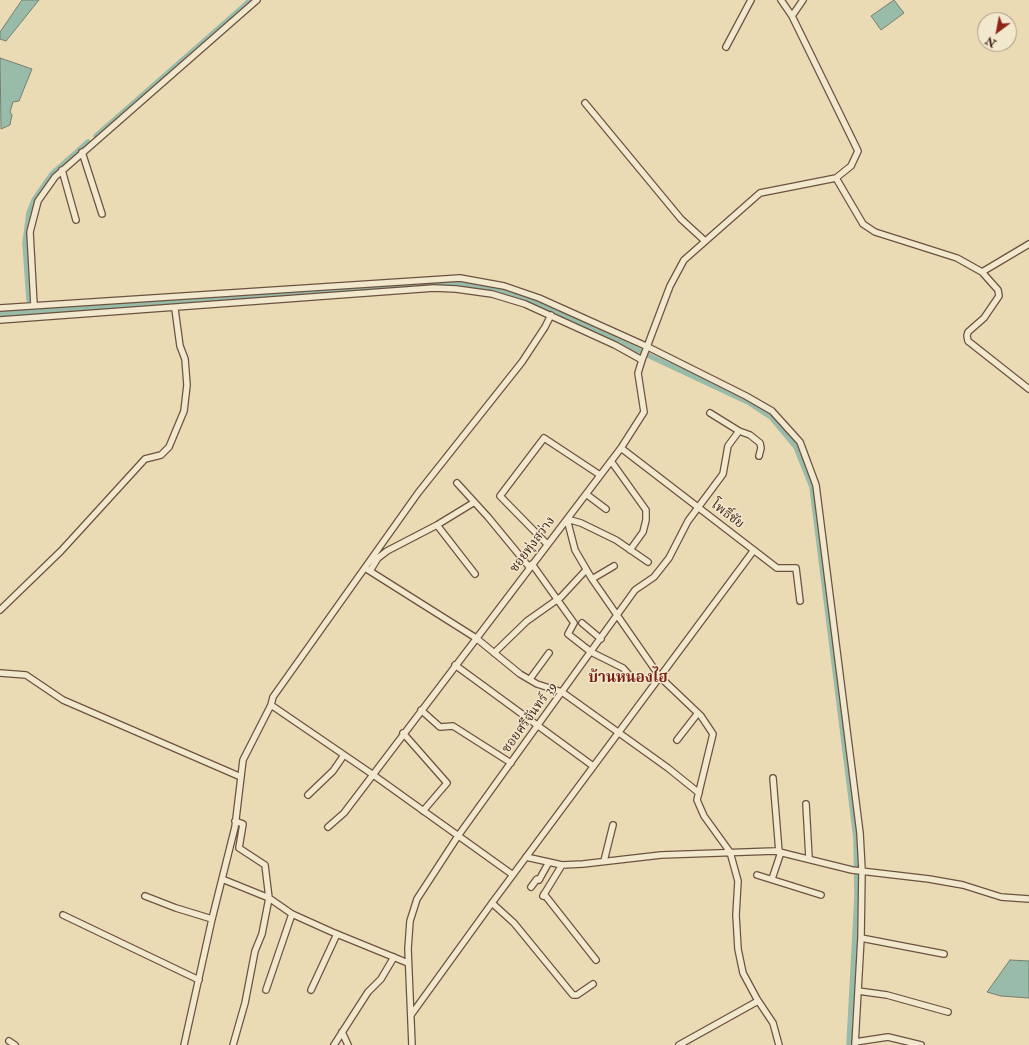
<!DOCTYPE html>
<meta charset="utf-8">
<style>
body{margin:0}
#map{position:relative;width:1029px;height:1045px;overflow:hidden;background:#ebdbb4;font-family:"IM FELL Double Pica",serif}
canvas{display:block}
.north{position:absolute;left:977px;top:12px;width:40px;height:40px;box-sizing:border-box;background:#f2e8ce;border:1px solid #ab9a86;border-radius:50%;rotate:212deg;font-size:11px;font-weight:700;line-height:16px;text-align:center;color:#41241a}
.north::after{content:'';display:block;margin:auto;width:14px;height:18px;background:#8f2418;clip-path:polygon(50% 0,100% 100%,50% 72%,0 100%)}
</style>
<div id="map">
<canvas width="1029" height="1045"></canvas>
<div class="north">N</div>
</div>
<script>
const context = document.querySelector('canvas').getContext('2d');
context.lineJoin = 'round';
function paint(path, color) { context.fillStyle = color; context.fill(path, 'evenodd'); }
const shape = rows => new Path2D(rows.map(r => 'M' + r).join(''));
function stroke(path, color, width, dash) { context.strokeStyle = color; context.lineWidth = width; context.lineCap = dash ? 'butt' : 'round'; context.setLineDash(dash || []); context.stroke(path); }
function write(font, color, halo, rows, align = 'center') {
  context.font = font + ' "IM FELL Double Pica","Noto Serif Thai",serif'; context.lineWidth = 3; context.setLineDash([]); context.textBaseline = 'middle'; context.strokeStyle = halo; context.fillStyle = color; for (const [text, x, y, turn = 0] of rows) {
    context.save(); context.translate(x, y); context.rotate((+turn || 0) * Math.PI / 180); context.textAlign = isNaN(turn) ? turn : align; if (halo) context.strokeText(text, 0, 0); context.fillText(text, 0, 0); context.restore();
  }
}
const water = shape([
 [22,0,39,0,6,41,0,39,0,32,22,0],
 [894,0,904,13,881,30,871,16,894,0],
 [0,58,32,69,19,101,13,102,10,112,12,115,10,125,1,129,0,58],
 [1010,960,1029,961,1029,998,1001,996,987,992,1010,960]
]);
const canal = shape([
 [96,136,251,0],
 [29,300,25,243,29,213,34,200,52,174,88,142],
 [0,314,460,283,503,291,539,304,748,402,771,417,796,447,812,487,856,838,857,897,849,1045]
]);
const minor = shape([
 [781,0,792,16],
 [726,47,751,0],
 [585,103,681,219,705,241],
 [82,152,102,214],
 [62,170,76,220],
 [836,178,863,224,875,232,957,258,982,272,1029,244],
 [982,272,998,290,999,296,984,318,968,332,967,336,968,341,1029,389],
 [34,305,30,232,38,201,55,177,257,0],
 [0,308,460,278,504,286,539,298,648,347,746,396,772,411,800,442,816,485,860,833,862,870,861,938,855,1045],
 [0,320,434,288,456,289,492,294,525,304,615,345,642,360],
 [710,413,739,431,750,435,760,443,761,448,759,456],
 [621,448,777,568,796,568,800,601],
 [611,461,646,510,646,520,643,532,630,550],
 [457,483,488,517,530,568],
 [586,494,606,509],
 [437,525,475,574],
 [547,544,500,496,544,438,600,475],
 [648,562,616,540,581,523,567,519,575,550,592,579,660,677,701,716,713,734,697,800,704,816,730,852,738,881,736,915,738,949,743,973,758,1001,679,1045],
 [532,564,574,623,568,634,591,652,623,668,630,676],
 [365,568,476,638,520,674,537,684,562,692,668,768,699,793],
 [370,571,378,558,387,551,437,525,473,503],
 [592,579,614,566],
 [0,610,61,551,145,459,161,455,169,447,184,411,187,385,185,359,180,346,175,309],
 [582,623,601,639],
 [494,653,527,621,561,597,586,570],
 [455,665,593,766],
 [0,673,26,675,63,700,241,777],
 [530,679,549,653],
 [271,705,243,760,235,827,222,879,269,898,292,914,332,932,408,963],
 [421,710,440,727,453,726,511,763],
 [403,733,447,783,423,811],
 [677,740,698,713],
 [773,778,779,852],
 [308,795,333,771,344,755],
 [806,804,809,858],
 [328,827,344,813,621,448,644,412,638,373,642,360,670,286,684,260,760,193,836,178,851,166,858,151,792,16,803,0],
 [526,857,562,865,583,864,661,855,775,851,852,870,929,879,963,885,1001,897,1029,899],
 [604,861,613,825],
 [513,875,372,774,271,705,273,697,418,493,522,362,545,327,551,315],
 [757,875,821,895],
 [772,879,781,852],
 [531,887,537,879,539,880,549,862],
 [544,894,596,960],
 [145,896,176,908,212,919,222,879],
 [543,896,562,865],
 [492,903,514,923,573,995,577,995,593,984],
 [63,915,199,980],
 [861,938,944,954],
 [266,990,292,914],
 [311,990,337,934],
 [858,991,887,995,948,1012],
 [757,999,773,1023,779,1045],
 [411,1015,492,903,754,550],
 [342,1032,348,1045],
 [9,1041,15,1045],
 [855,1042,888,1037,921,1045],
 [184,1045,212,919],
 [233,1045,245,1003,255,951,262,934,269,898,265,865,239,848,243,824,235,821],
 [334,1045,368,992,381,979,394,957],
 [412,1045,408,949,410,921,417,899,458,836,635,590,654,577,669,558,688,521,723,474,728,446,739,431]
]);
const streetNames = [
 ["โพธิ์ชัย",727,515,37],
 ["ซอยทุ่งสว่าง",533,545,-53],
 ["ซอยศรีจันทร์ 39",530,718,-54]
];
const quarterNames = [
 ["บ้านหนองไฮ",628,679]
];
paint(water, '#9ba');
stroke(water, '#767f70', 1);
stroke(canal, '#9ba', 5.5);
stroke(minor, '#6c5240', 8);
stroke(minor, '#f2e8ce', 5.5);
write('13px', '#41241a', '#f2e8ce', streetNames);
write('bold 15px', '#7a1f14', '#f2e8ce', quarterNames);
</script>
